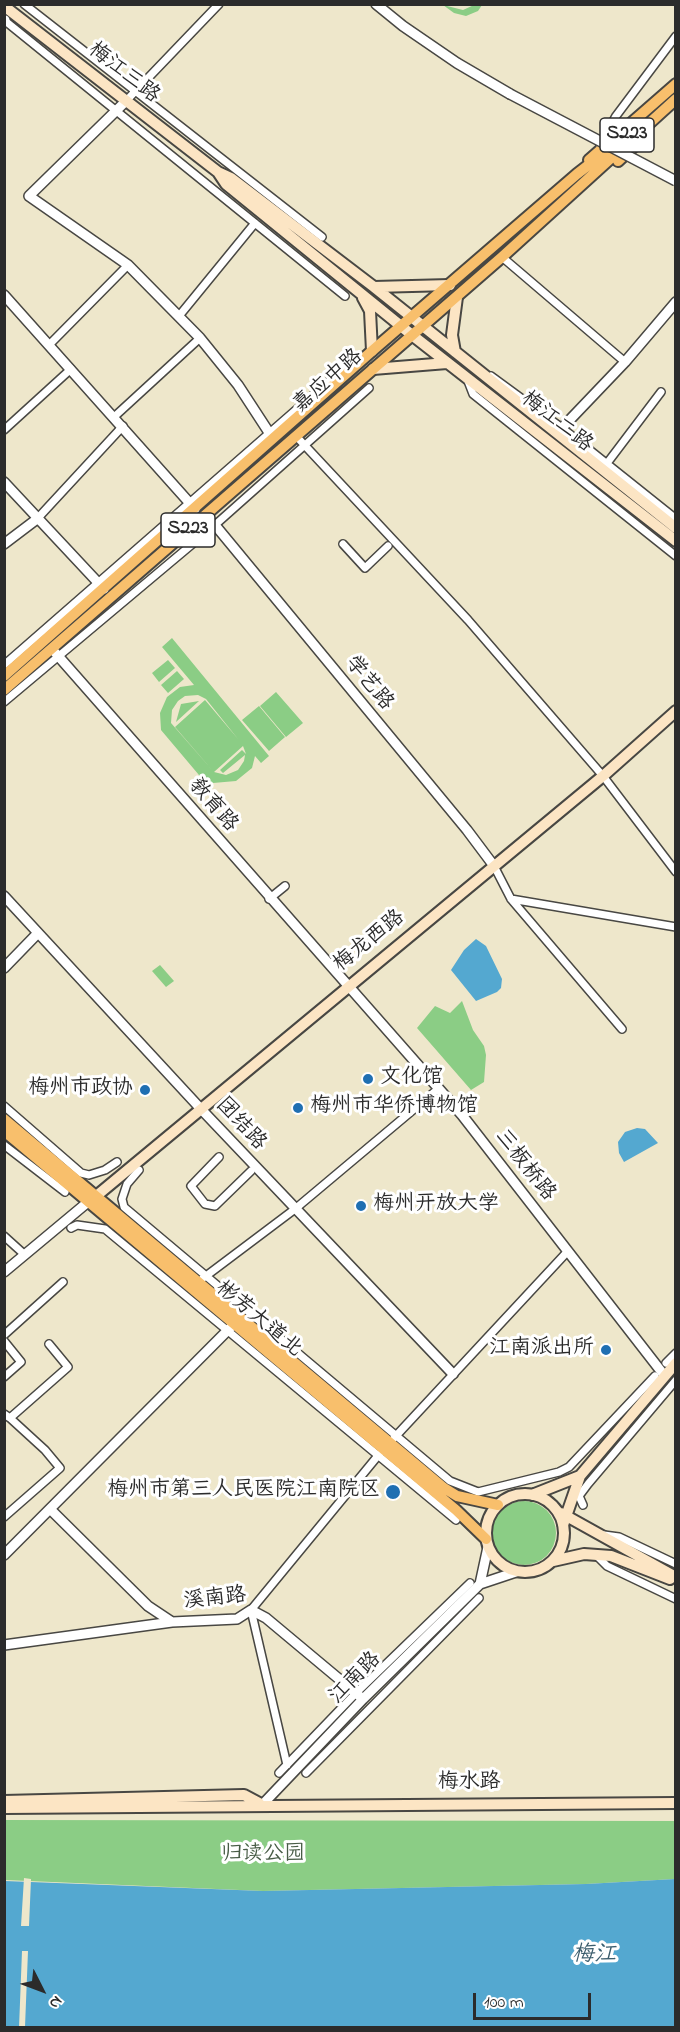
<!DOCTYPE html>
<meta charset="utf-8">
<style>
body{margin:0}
#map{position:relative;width:680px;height:2032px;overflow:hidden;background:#eee7cb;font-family:"Indie Flower",sans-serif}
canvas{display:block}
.frame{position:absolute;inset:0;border:6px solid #2b2b2b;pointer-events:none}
.north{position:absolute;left:12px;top:1960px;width:60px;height:60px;-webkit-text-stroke:4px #fff;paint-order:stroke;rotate:132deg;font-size:16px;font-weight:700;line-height:24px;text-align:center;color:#2b2b2b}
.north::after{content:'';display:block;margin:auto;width:21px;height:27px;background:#2b2b2b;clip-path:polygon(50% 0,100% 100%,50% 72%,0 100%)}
.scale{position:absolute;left:473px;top:1993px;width:118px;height:27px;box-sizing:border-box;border:3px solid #2b2b2b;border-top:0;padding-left:8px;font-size:18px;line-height:21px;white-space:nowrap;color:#2b2b2b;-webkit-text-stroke:4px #fff;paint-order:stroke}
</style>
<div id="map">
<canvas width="680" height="2032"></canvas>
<div class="frame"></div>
<div class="north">N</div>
<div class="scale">100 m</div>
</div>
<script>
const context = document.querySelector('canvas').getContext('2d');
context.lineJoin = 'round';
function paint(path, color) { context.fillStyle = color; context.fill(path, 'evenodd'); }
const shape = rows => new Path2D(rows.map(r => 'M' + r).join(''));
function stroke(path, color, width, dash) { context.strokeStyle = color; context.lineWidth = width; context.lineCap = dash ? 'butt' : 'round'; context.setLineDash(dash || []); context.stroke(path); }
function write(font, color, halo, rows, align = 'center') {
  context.font = font + ' "Indie Flower","LXGW WenKai TC",sans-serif'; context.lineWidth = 6; context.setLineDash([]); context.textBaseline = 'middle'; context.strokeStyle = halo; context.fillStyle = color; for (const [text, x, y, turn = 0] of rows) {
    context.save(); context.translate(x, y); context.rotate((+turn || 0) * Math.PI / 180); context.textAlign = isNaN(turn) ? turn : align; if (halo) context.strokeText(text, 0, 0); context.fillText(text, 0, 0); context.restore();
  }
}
const green = shape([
 [443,5,463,10,474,5,482,5,478,11,466,16,454,13],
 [172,638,269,756,261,763,255,756,252,768,236,781,213,783,204,781,161,730,160,713,167,697,180,687,194,685,162,647],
 [198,695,206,699,238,739,205,700,175,727,213,771,171,723,172,710,178,701,185,696],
 [243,746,246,754,242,750,220,770,223,773,245,755,244,761,238,770,226,775,214,772],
 [168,660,175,668,159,682,152,673],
 [177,671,184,679,168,693,161,685],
 [276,692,303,723,286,737,260,706],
 [199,701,176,722,181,704],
 [259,706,285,737,269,751,242,720],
 [160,965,174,981,166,987,152,971],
 [462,1001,473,1030,484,1046,486,1055,484,1082,471,1090,417,1028,435,1006,450,1013],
 '492 1533a32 32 0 1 1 64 0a32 32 0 1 1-64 0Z',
 [5,1820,675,1821,675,1879,586,1884,263,1891,5,1880]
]);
const water = shape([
 [476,939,486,946,502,979,501,988,497,992,476,1001,451,970,464,950],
 [637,1128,645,1129,658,1143,624,1162,619,1153,618,1142,625,1132],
 [675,1879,675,2027,5,2028,5,1881,263,1891,586,1884]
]);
const pier = shape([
 [24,1878,31,1879,29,1926,21,1926],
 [22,1951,28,1951,25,2027,19,2028]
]);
const minor = shape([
 [24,4,322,237],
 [4,20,345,296],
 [126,101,219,4],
 [600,145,616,116,676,36],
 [502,257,625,362],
 [179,316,255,223],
 [49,345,128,265],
 [491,376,562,428,676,519],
 [468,381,473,394,676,556],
 [114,417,200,338],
 [4,430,71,369],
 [296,436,468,620,603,776,676,872],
 [608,462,661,392],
 [37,519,123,426],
 [343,544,365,568,388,546],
 [4,665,352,361],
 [4,702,215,525,369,388],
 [494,866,511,899,622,1029],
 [269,899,285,886],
 [511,899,676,927],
 [4,1106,81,1173,89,1175,105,1170,117,1162],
 [4,1145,65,1192],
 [219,1157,191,1186,205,1204,215,1206,251,1171],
 [139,1170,127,1184,122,1199,124,1207,450,1481,478,1492,559,1472,569,1467,655,1376],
 [71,1228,77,1225,105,1229,456,1520],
 [4,1236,25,1255],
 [202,1279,295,1209,438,1089],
 [4,1335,63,1282],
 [4,1341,21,1362,4,1377],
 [666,1363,676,1353],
 [4,1414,10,1418,68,1367,49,1344],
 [394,1438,568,1251],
 [583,1505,579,1496,588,1484,676,1380],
 [4,1517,60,1468,45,1450,10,1418],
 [604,1535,619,1537,676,1564],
 [597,1556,607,1566,676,1599],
 [287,1765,251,1610,381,1452],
 [279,1773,356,1693,470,1583],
 [306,1773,479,1598]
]);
const tertiary = shape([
 [376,4,403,26,457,63,510,94],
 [4,21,5,20],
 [126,101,29,196,128,265,200,338,238,385,268,431],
 [4,295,195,509],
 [554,431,562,428,625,362,676,302],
 [4,482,104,589],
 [215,525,467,830,494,866],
 [4,544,37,519],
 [52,649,462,1115,664,1375],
 [4,896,200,1108,453,1374],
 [4,968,38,933],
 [4,1272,88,1202],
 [50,1509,148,1606,172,1622,237,1619,251,1610,266,1618,363,1699],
 [4,1555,234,1324],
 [480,1584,488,1547],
 [4,1645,172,1622],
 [262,1805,363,1699,480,1584,516,1572]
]);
const secondary = shape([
 [4,6,218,172,231,178,374,287,676,528],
 [218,172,226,184,412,335,676,541],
 [374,287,450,285],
 [363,298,370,311,372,351],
 [455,352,452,335,457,297],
 [373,369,447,363],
 [89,1202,603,776,676,711],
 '486 1533a39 39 0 1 1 78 0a39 39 0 1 1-78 0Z',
 [532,1495,580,1476],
 [561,1513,676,1577],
 [563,1525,580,1476,676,1363],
 [553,1561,584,1554,611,1556,670,1579],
 [4,1801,244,1795,259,1803],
 [4,1808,676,1803]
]);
const primary = shape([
 [589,160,676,84],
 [618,161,646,135],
 [4,676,372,351,577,174,617,143],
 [4,690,502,257,676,99],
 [4,1119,444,1488,457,1496,498,1505],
 [4,1131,456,1510,486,1539]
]);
const tertiaryBridge = shape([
 [510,94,676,181]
]);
const markers = [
 [368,1079,6,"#1f6fb2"],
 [145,1090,6,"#1f6fb2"],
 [298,1108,6,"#1f6fb2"],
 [361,1206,6,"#1f6fb2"],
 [606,1350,6,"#1f6fb2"],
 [393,1492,8,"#1f6fb2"]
];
const shields = [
 [627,135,54],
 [188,530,54]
];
const shieldNames = [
 ["S223",627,135],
 ["S223",188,530]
];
const streetNames = [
 ["梅江三路",123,74,38],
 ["嘉应中路",329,382,-41],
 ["梅江二路",556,423,38],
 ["学艺路",368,684,51],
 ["教育路",212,806,49],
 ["梅龙西路",370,942,-39],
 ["团结路",240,1125,47],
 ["三板桥路",524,1166,52],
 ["彬芳大道北",258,1320,40],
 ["溪南路",215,1600,-6],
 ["江南路",356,1679,-45],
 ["梅水路",469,1784]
];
const poiNames = [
 ["文化馆",380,1079],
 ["梅州市政协",133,1090,"right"],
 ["梅州市华侨博物馆",310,1108],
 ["梅州开放大学",373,1206],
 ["江南派出所",594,1350,"right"],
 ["梅州市第三人民医院江南院区",380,1492,"right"]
];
const parkNames = [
 ["归读公园",263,1856]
];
const waterNames = [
 ["梅江",594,1956]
];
paint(green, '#8bcd85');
paint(water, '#54a8d0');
paint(pier, '#eee7cb');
stroke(minor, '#484743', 10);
stroke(tertiary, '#484743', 12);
stroke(secondary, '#484743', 14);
stroke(primary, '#484743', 14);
stroke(minor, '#fff', 7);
stroke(tertiary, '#fff', 9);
stroke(secondary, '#fce5c4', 10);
stroke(primary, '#f8bf6c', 10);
stroke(tertiaryBridge, '#484743', 12, []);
stroke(tertiaryBridge, '#fff', 9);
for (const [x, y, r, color] of markers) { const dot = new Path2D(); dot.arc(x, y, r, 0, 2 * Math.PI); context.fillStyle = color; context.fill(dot); stroke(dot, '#fff', 2); }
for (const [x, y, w] of shields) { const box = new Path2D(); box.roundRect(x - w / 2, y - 17, w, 34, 4.5); context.fillStyle = '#fff'; context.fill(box); stroke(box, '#2b2b2b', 1.5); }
write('bold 20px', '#2b2b2b', null, shieldNames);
write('21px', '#2b2b2b', '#fff', streetNames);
write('21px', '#2b2b2b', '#fff', poiNames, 'left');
write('21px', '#485c46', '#fff', parkNames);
write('italic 22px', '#3b5d6d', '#fff', waterNames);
</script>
